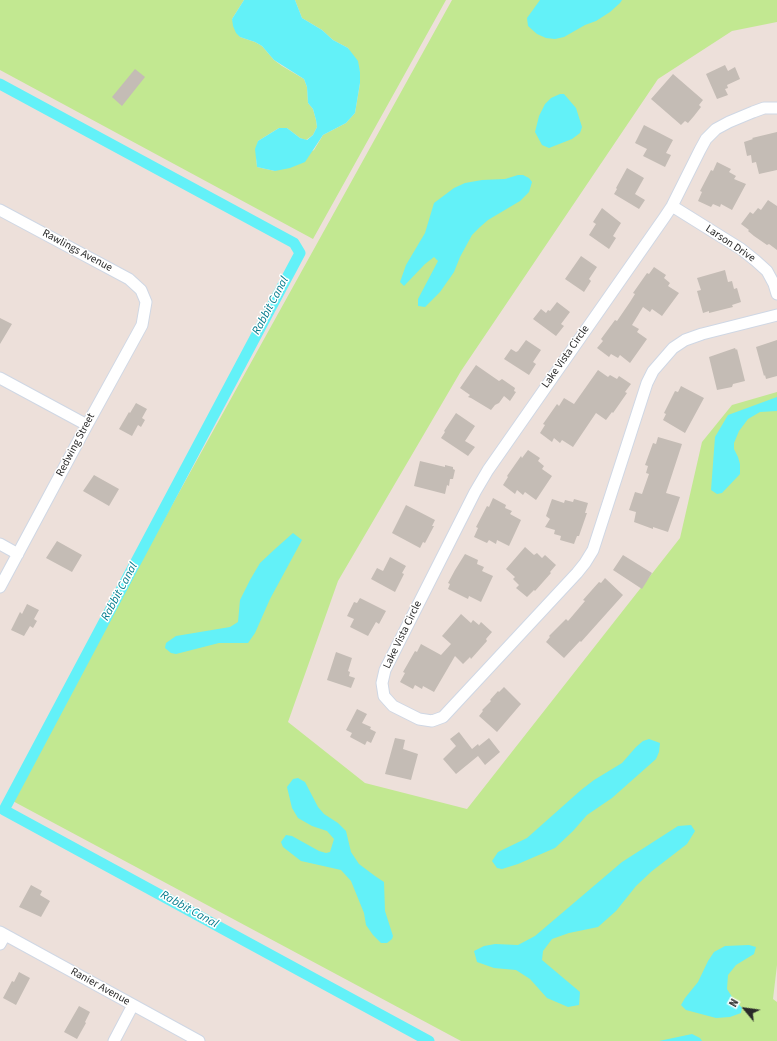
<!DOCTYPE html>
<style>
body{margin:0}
#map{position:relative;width:777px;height:1041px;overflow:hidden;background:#ede0da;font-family:"Source Sans 3",sans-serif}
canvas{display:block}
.north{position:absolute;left:725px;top:989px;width:40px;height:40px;-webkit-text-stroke:3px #fff;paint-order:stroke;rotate:299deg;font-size:11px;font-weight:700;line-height:16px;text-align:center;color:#292929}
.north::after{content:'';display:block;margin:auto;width:14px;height:18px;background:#292929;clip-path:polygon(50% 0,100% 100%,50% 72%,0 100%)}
</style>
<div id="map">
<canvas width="777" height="1041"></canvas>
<div class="north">N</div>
</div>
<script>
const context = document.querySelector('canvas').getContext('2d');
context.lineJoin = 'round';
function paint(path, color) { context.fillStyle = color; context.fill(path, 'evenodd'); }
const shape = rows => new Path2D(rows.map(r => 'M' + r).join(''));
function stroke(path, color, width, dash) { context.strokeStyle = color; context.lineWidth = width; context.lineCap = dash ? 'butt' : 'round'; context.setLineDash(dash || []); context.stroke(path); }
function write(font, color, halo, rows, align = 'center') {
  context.font = font + ' "Source Sans 3",sans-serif'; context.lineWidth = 3; context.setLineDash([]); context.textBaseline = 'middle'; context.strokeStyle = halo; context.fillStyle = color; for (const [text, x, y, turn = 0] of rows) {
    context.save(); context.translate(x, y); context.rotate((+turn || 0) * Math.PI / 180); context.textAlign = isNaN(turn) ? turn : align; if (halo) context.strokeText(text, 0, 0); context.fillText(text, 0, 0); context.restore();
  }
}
const green = shape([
 [0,0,244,0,232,19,240,37,255,42,262,46,274,60,282,66,304,79,307,87,308,103,313,109,316,120,317,127,313,135,306,140,300,138,287,128,279,128,258,141,256,157,257,167,275,171,314,150,323,135,346,123,355,113,360,83,360,72,348,48,333,40,322,30,302,18,295,0,446,0,313,239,0,70],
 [452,0,777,0,777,22,732,31,658,79,461,371,338,581,288,722,365,783,467,809,680,538,702,442,732,405,777,392,777,965,773,999,777,1002,777,1041,461,1041,9,799]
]);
const water = shape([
 [244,0,295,0,302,18,322,30,333,40,348,48,358,61,360,72,360,83,355,113,346,123,323,135,305,162,290,168,275,171,257,167,255,149,258,141,279,128,287,128,300,138,307,140,313,135,317,127,316,120,313,109,308,103,307,87,304,79,274,60,262,46,255,42,240,37,236,33,233,26,232,19],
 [540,0,622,0,620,3,610,12,596,21,585,25,564,37,555,39,546,38,537,34,528,26,527,18],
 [560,94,564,94,576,108,582,127,580,133,572,139,549,148,542,145,535,132,539,116,545,104,551,98],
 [518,175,523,175,529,178,532,182,529,192,520,201,488,220,480,227,472,235,460,257,454,272,440,292,425,307,418,306,418,299,438,261,434,257,425,264,404,286,400,282,406,265,425,233,434,203,454,188,465,183,482,180,505,179],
 [777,397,777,411,760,412,748,419,739,431,734,443,734,449,738,457,740,464,740,474,722,493,717,494,711,490,715,437,728,415],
 [293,533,302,540,270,599,255,633,248,643,219,643,176,654,171,653,165,648,166,643,176,636,230,627,238,622,240,600,250,580,260,563,275,549],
 [649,739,660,743,659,752,656,759,612,798,587,815,573,831,555,848,518,864,502,869,497,868,492,861,498,852,527,838,581,790,594,780,622,763,636,747,643,741],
 [298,778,305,782,318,807,324,814,338,823,346,831,351,852,359,864,375,876,384,882,385,911,393,936,392,939,387,943,381,943,373,935,366,925,364,913,351,881,341,870,301,861,283,847,281,842,286,835,292,836,319,851,326,853,330,852,334,839,327,831,312,826,298,818,292,808,287,787,293,779],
 [691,825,695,831,687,844,652,871,636,886,616,911,598,927,569,933,552,939,543,951,542,960,580,992,579,1005,568,1007,547,998,530,979,516,970,494,968,477,962,474,951,484,946,495,944,518,945,535,936,622,862,678,826],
 [749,945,756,947,754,954,736,965,728,975,727,989,732,997,742,1008,741,1013,730,1017,716,1018,686,1010,681,1005,685,998,698,982,708,961,714,952,725,946],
 [692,1034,700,1038,702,1041,659,1041]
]);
const canal = shape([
 [0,84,294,243,300,253,4,810,429,1041]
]);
const building = shape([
 [725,65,728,71,735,67,740,79,727,85,728,88,725,89,728,95,717,99,706,74],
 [135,69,145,77,122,106,112,97],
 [673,74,703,100,699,105,701,107,694,116,688,123,685,121,681,125,651,99],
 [644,125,673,140,666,153,671,155,665,167,643,156,647,149,635,143],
 [777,132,777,170,759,174,756,162,752,163,751,155,747,156,744,142,753,139,752,138],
 [717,162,731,169,729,172,736,176,734,179,746,184,732,210,721,204,720,207,713,204,711,207,698,201,702,192,700,191,711,170,713,171],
 [627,168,644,178,635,194,645,200,639,209,614,194,617,189,616,188],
 [768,200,777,206,777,250,769,244,767,245,754,236,748,231,749,230,741,224,750,212,753,214,758,208,761,210],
 [602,208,621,223,613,236,616,238,609,249,589,235,596,224,593,222],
 [581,256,597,267,589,279,591,281,584,292,565,279],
 [654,267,666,275,664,278,670,283,668,286,679,293,662,316,652,309,650,312,643,307,632,325,639,329,637,332,647,339,630,363,620,355,618,358,611,354,609,357,597,348,603,341,601,339,615,320,617,321,630,302,635,294,633,293,647,273,649,274],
 [725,270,728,282,732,281,734,289,737,288,741,302,732,305,733,307,709,313,709,311,703,313,697,291,701,290,697,278],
 [557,302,570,312,561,324,564,326,556,336,533,319,541,309,546,313,548,310,550,311],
 [0,318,12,324,0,344],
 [526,340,541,350,533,362,536,364,529,375,504,359,511,349,516,352,518,351],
 [777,340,777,376,766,379,765,375,764,376,756,347],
 [735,348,736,350,737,349,745,381,733,384,732,387,717,390,709,357],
 [476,365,499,381,502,379,515,388,514,391,516,392,510,401,504,396,499,403,495,405,491,410,471,398,468,397,470,395,460,388],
 [598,370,608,377,610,375,617,379,619,376,631,384,625,392,627,393,613,413,612,412,606,420,596,413,573,447,562,440,560,443,554,438,552,442,540,433,545,425,543,424,557,404,559,406,564,398,574,404],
 [681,386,704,398,685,433,663,420,666,414,664,413,675,391,678,392],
 [136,403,147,409,142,418,145,420,141,427,138,425,132,436,119,429,129,412,130,413],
 [456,413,475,426,465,441,475,447,468,456,441,438,445,432,444,431],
 [658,437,682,444,666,493,680,497,668,532,653,527,653,529,634,522,636,512,629,510,635,492,642,494,649,474,646,473,648,466,645,465,653,443,656,444],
 [528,450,540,458,538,461,544,466,542,469,552,476,536,500,525,492,523,495,517,490,515,494,503,485,508,477,507,476,521,456,522,458],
 [420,461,445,467,445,465,453,467,453,469,455,470,453,479,450,479,449,486,447,485,445,494,414,486],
 [94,475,119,489,109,506,83,491],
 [493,498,506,505,505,508,512,511,510,514,521,520,509,546,497,540,496,544,489,540,487,543,474,537,478,528,476,527,487,506,489,507],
 [552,499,564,503,565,500,573,502,574,499,588,503,585,513,587,513,579,536,577,536,574,544,560,540,561,536,554,534,555,530,545,527,550,519,546,516],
 [406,505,435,520,432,526,434,526,425,543,423,542,420,548,392,533],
 [57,541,82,555,72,572,46,558],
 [525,547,534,555,537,553,542,558,545,555,556,565,550,572,551,573,535,591,534,590,527,597,516,588,519,585,513,579,515,577,506,569],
 [465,554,478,560,477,564,484,567,482,571,493,576,481,602,469,596,468,599,448,589,450,584,448,583,455,570],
 [623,555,652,573,642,589,613,570],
 [390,557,406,566,402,573,404,574,395,592,371,579,377,568,383,571],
 [605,578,623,595,581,642,580,641,564,658,546,642,550,637,549,636,566,619,568,621,585,601,583,600,599,582,601,583],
 [360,598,386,611,379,624,376,622,368,636,350,627,354,619,347,616,354,602,357,603],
 [27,604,39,610,34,619,37,621,33,628,30,626,24,636,11,630,20,612,22,614],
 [461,614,471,623,473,620,479,625,481,622,492,632,486,639,487,641,471,659,470,657,463,664,455,656,434,692,423,686,422,689,415,685,413,689,400,682,405,673,403,672,415,651,417,652,421,644,441,655,451,644,442,636],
 [336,652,352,658,348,671,350,672,349,676,355,678,351,688,327,680],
 [504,687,521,704,497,732,479,716,483,711,482,710,491,701,490,700,498,691,499,692],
 [357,709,367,714,362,723,371,727,370,729,376,732,371,743,367,741,365,745,350,737,352,733,346,730],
 [459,732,472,749,478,744,479,746,489,738,500,752,485,765,478,756,456,774,443,759,456,746,450,739],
 [395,738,405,740,403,749,418,754,411,780,385,774],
 [31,885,42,891,40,895,50,901,41,917,19,907],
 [19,972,30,978,16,1005,3,998,12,981,14,982],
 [79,1006,90,1012,85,1022,86,1023,77,1039,64,1032]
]);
const minor = shape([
 [777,108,764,108,753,112,729,122,716,129,706,139,700,150,672,206,664,218,488,470,475,492,385,670,382,683,384,696,393,706,419,719,432,721,443,717,577,573,585,563,593,550,647,383,653,371,673,348,685,340,702,334,777,315],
 [672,206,741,249,756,261,767,271,774,284,777,294],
 [0,210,129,279,141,290,146,302,142,325,136,336,87,425,0,587],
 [0,378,87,425],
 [0,544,18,554],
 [0,932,199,1041],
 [0,944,5,935],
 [114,1041,133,1005]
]);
const streetNames = [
 ["Larson Drive",730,244,34],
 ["Rawlings Avenue",77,251,28],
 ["Lake Vista Circle",566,357,-55],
 ["Redwing Street",76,445,-62],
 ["Lake Vista Circle",403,635,-64],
 ["Ranier Avenue",100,987,29]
];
const waterNames = [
 ["Rabbit Canal",271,306,-62],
 ["Rabbit Canal",120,592,-62],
 ["Rabbit Canal",189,910,29]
];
paint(green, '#c2e891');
paint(water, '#63f1f8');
stroke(canal, '#63f1f8', 11);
paint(building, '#c4bcb5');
stroke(minor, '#cfd7e4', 13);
stroke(minor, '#fff', 11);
write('11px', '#292929', '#fff', streetNames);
write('italic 12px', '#057d8e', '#fff', waterNames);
</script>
